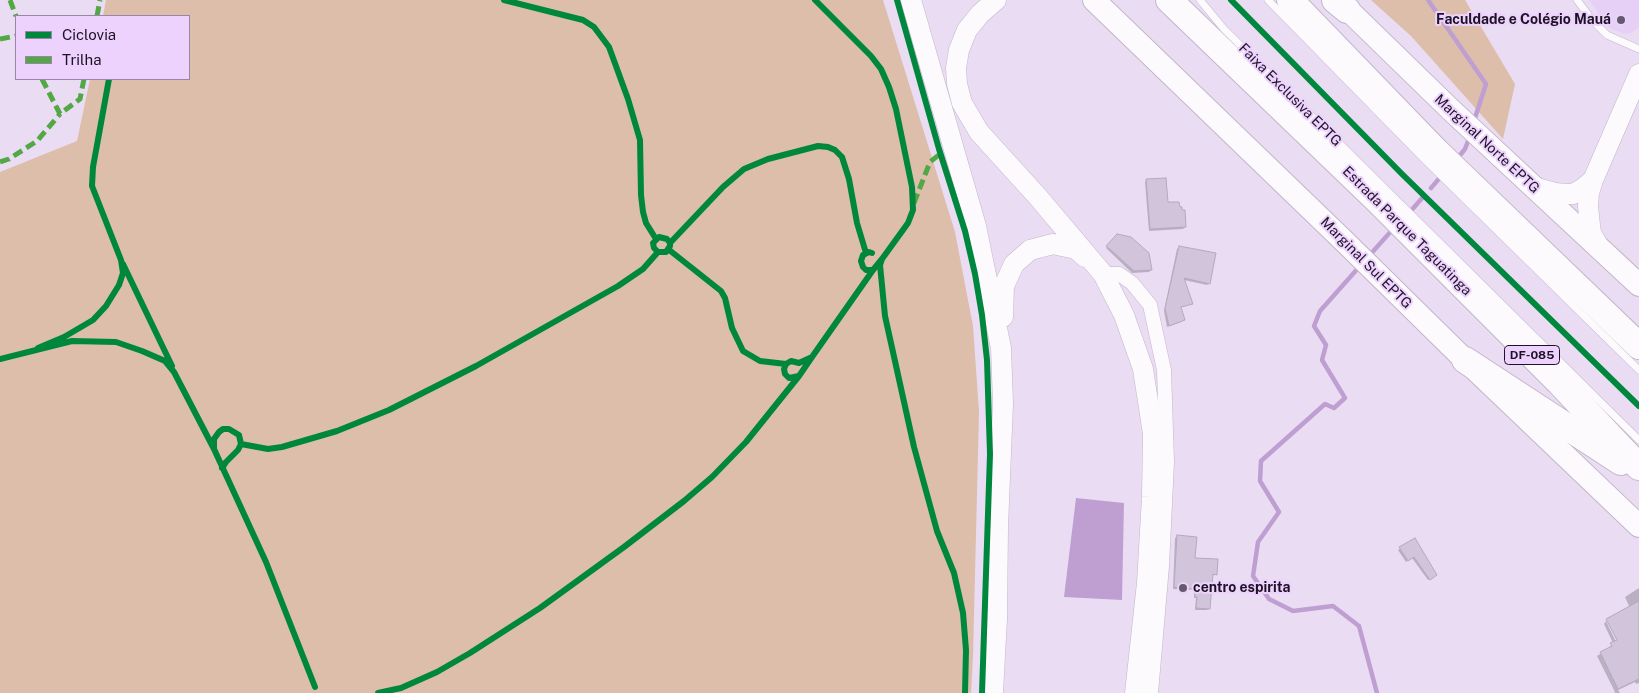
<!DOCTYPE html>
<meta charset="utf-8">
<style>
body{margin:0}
#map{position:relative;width:1639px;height:693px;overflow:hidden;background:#eadcf3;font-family:"Public Sans",sans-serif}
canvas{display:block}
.legend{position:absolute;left:15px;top:15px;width:175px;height:65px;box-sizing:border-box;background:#ecd2fd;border:1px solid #9a85a7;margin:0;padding:6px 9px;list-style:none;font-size:15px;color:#1e1225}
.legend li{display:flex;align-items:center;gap:10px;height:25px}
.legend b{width:25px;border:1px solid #9a85a7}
</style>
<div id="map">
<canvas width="1639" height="693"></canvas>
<ul class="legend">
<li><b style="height:6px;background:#00873e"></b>Ciclovia</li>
<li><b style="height:6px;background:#52a844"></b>Trilha</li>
</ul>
</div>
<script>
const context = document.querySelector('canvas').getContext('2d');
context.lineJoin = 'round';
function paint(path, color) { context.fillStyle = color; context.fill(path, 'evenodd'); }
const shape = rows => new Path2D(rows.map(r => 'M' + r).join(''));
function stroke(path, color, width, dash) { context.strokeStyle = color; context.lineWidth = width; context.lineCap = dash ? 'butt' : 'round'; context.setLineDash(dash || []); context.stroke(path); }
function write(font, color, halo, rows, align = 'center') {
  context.font = font + ' "Public Sans",sans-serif'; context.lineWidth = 4; context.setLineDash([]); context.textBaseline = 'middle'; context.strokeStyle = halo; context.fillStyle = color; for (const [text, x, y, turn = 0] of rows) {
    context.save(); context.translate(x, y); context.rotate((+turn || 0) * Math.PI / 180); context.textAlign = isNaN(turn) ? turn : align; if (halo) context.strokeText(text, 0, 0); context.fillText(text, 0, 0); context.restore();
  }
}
const built = shape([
 [1589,0,1639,0,1639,27,1631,33,1625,34,1609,28]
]);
const green = shape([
 [106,0,883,0,955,232,973,326,979,412,973,656,971,693,0,693,0,172,77,141,90,79,189,79,189,16,103,16],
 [1371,0,1465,0,1515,84,1503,139,1411,36]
]);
const water = shape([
 [1076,498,1124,503,1122,600,1064,597]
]);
const shadow = shape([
 [1147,180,1185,227,1183,229,1149,231,1145,182],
 [1118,236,1151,270,1149,272,1132,273,1106,248],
 [1179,247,1209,283,1207,285,1184,280,1191,303,1180,308,1183,320,1181,322,1167,327,1164,311,1177,249],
 [1177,536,1194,559,1216,574,1212,576,1209,609,1207,610,1195,610,1196,598,1194,598,1194,590,1173,589,1175,538],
 [1415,539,1434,577,1428,580,1412,558,1406,562,1398,550],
 [1639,588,1639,683,1636,684,1635,682,1618,690,1620,693,1614,693,1615,692,1597,656,1608,649,1613,643,1604,624,1606,621,1618,646,1630,608,1625,597]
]);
const stream = shape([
 [1428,0,1486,84,1474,121],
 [1457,159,1465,149,1470,136],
 [1431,188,1443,174],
 [1409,213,1423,197],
 [1368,257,1393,229],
 [1360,266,1320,311,1314,326,1326,345,1322,360,1345,398,1334,408,1325,404,1261,461,1260,481,1279,512,1258,542,1253,576,1269,599,1293,611,1333,606,1359,626,1377,693]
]);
const building = shape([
 [1166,178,1168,202,1179,202,1180,207,1182,207,1182,210,1185,210,1186,227,1150,229,1146,179,1166,178],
 [1117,234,1131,237,1149,253,1152,270,1134,271,1112,251,1106,246,1117,234],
 [1179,246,1216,253,1210,284,1184,278,1193,304,1181,307,1185,320,1169,326,1165,308,1179,246],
 [1177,535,1197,537,1195,558,1218,559,1217,575,1213,574,1210,609,1196,608,1197,597,1195,597,1195,589,1174,587,1177,535],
 [1415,538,1437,575,1430,580,1414,557,1408,561,1399,547,1415,538],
 [1639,601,1639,679,1618,689,1600,652,1612,646,1610,643,1617,640,1606,619,1639,601]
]);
const lane = shape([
 [1200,0,1224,29,1639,440],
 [1268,0,1424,159,1639,370],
 [1577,0,1592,20,1607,35,1639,49]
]);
const street = shape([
 [1103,274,1119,274,1132,283,1150,305,1164,370,1167,462,1162,566,1151,693]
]);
const secondary = shape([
 [911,0,976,226,1001,348,1003,403,998,527,997,619,993,693],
 [996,0,980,14,967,30,959,50,956,68,957,84,962,103,979,132,1038,197,1103,274,1124,315,1143,369,1153,434,1152,497,1147,583,1135,693],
 [1533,187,1555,193,1566,194,1573,194,1582,189,1593,180],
 [1599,247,1591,233,1590,225,1588,206,1589,193,1593,180,1639,74],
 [1003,317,1004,286,1014,264,1030,250,1053,244,1076,249,1085,257]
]);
const primary = shape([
 [1094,0,1345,242,1465,360,1639,526],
 [1338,0,1450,109,1639,285]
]);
const highway = shape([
 [1169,0,1377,200,1559,382,1639,467],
 [1290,0,1436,151,1639,346],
 [1335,0,1347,10],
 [1465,360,1621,462]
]);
const quiet = shape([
 [10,0,16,16],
 [97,16,100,0],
 [0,39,16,36],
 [42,79,60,114,80,99,84,79],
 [0,162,9,159,37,141,60,114],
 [914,203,930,162,940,154]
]);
const cycleway = shape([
 [504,0,583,20,594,27,609,47,628,99,640,140,641,195,643,212,646,223,656,239],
 [815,0,871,56,881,69,889,87,896,109,912,187,913,210,908,223,882,259,873,270,866,270,863,267,861,261,863,255,869,252,872,253],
 [897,0,939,149,965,231,975,274,982,315,987,360,990,454,982,693],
 [1231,0,1402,174,1639,406],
 [670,243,667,239,659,237,653,243,654,248,658,252,666,252,670,246,670,243,723,187,744,169,768,159,818,146,828,147,835,150,842,157,849,179,857,223,866,253],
 [668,249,721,291,725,298,732,328,743,351,760,361,786,364],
 [882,259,880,265,885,316,914,447,937,531,954,573,963,613,966,650,965,693],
 [123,264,172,366],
 [38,348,64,337,93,320,106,306,119,285,123,273,121,260,92,186,93,167,109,79],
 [812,357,799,363,791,361,786,364,784,369,785,374,789,378,799,376,812,357,873,270],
 [0,359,72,341,116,342,142,351,165,361,174,372,214,449],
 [241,444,268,449,282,447,337,431,389,410,476,366,618,286,643,269,658,252],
 [222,468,226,462,238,450,241,444,239,435,229,429,223,429,219,432,214,439,214,449,266,562,315,687],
 [378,693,401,688,437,672,470,653,540,608,624,547,684,501,712,477,746,442,799,376]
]);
const markers = [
 [1621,20,5,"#65596d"],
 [1183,588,5,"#65596d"]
];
const shields = [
 [1532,355,55]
];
const shieldNames = [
 ["DF-085",1532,355]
];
const poiNames = [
 ["Faculdade e Colégio Mauá",1611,20],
 ["centro espirita",1193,588,"left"]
];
const streetNames = [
 ["Faixa Exclusiva EPTG",1290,95,45],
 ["Marginal Norte EPTG",1487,144,43],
 ["Estrada Parque Taguatinga",1407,231,45],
 ["Marginal Sul EPTG",1366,263,45]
];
paint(built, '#e7d0f5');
paint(green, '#dcbeab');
paint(water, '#bf9fd1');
paint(shadow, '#0003');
stroke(stream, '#bf9fd1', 4.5);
paint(building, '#d2c5db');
stroke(building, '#b5a9bd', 1);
stroke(lane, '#c2b6ca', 8);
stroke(street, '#c2b6ca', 15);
stroke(secondary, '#c2b6ca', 21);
stroke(primary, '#c2b6ca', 24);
stroke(highway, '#c2b6ca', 28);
stroke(lane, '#fcfafd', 7);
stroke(street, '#fcfafd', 14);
stroke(secondary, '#fcfafd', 20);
stroke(primary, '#fcfafd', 22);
stroke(highway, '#fcfafd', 26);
stroke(quiet, '#52a844', 5, [10, 5]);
stroke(cycleway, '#00873e', 6);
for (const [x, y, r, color] of markers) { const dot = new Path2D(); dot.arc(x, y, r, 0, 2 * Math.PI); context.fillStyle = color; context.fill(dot); stroke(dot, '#ecd2fd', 2); }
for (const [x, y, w] of shields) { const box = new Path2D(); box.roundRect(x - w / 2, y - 9.5, w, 19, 4); context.fillStyle = '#ecd2fd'; context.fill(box); stroke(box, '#1e1225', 1); }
write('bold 12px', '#1e1225', null, shieldNames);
write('bold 14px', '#1e1225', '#ecd2fd', poiNames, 'right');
write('14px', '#1e1225', '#ecd2fd', streetNames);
</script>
